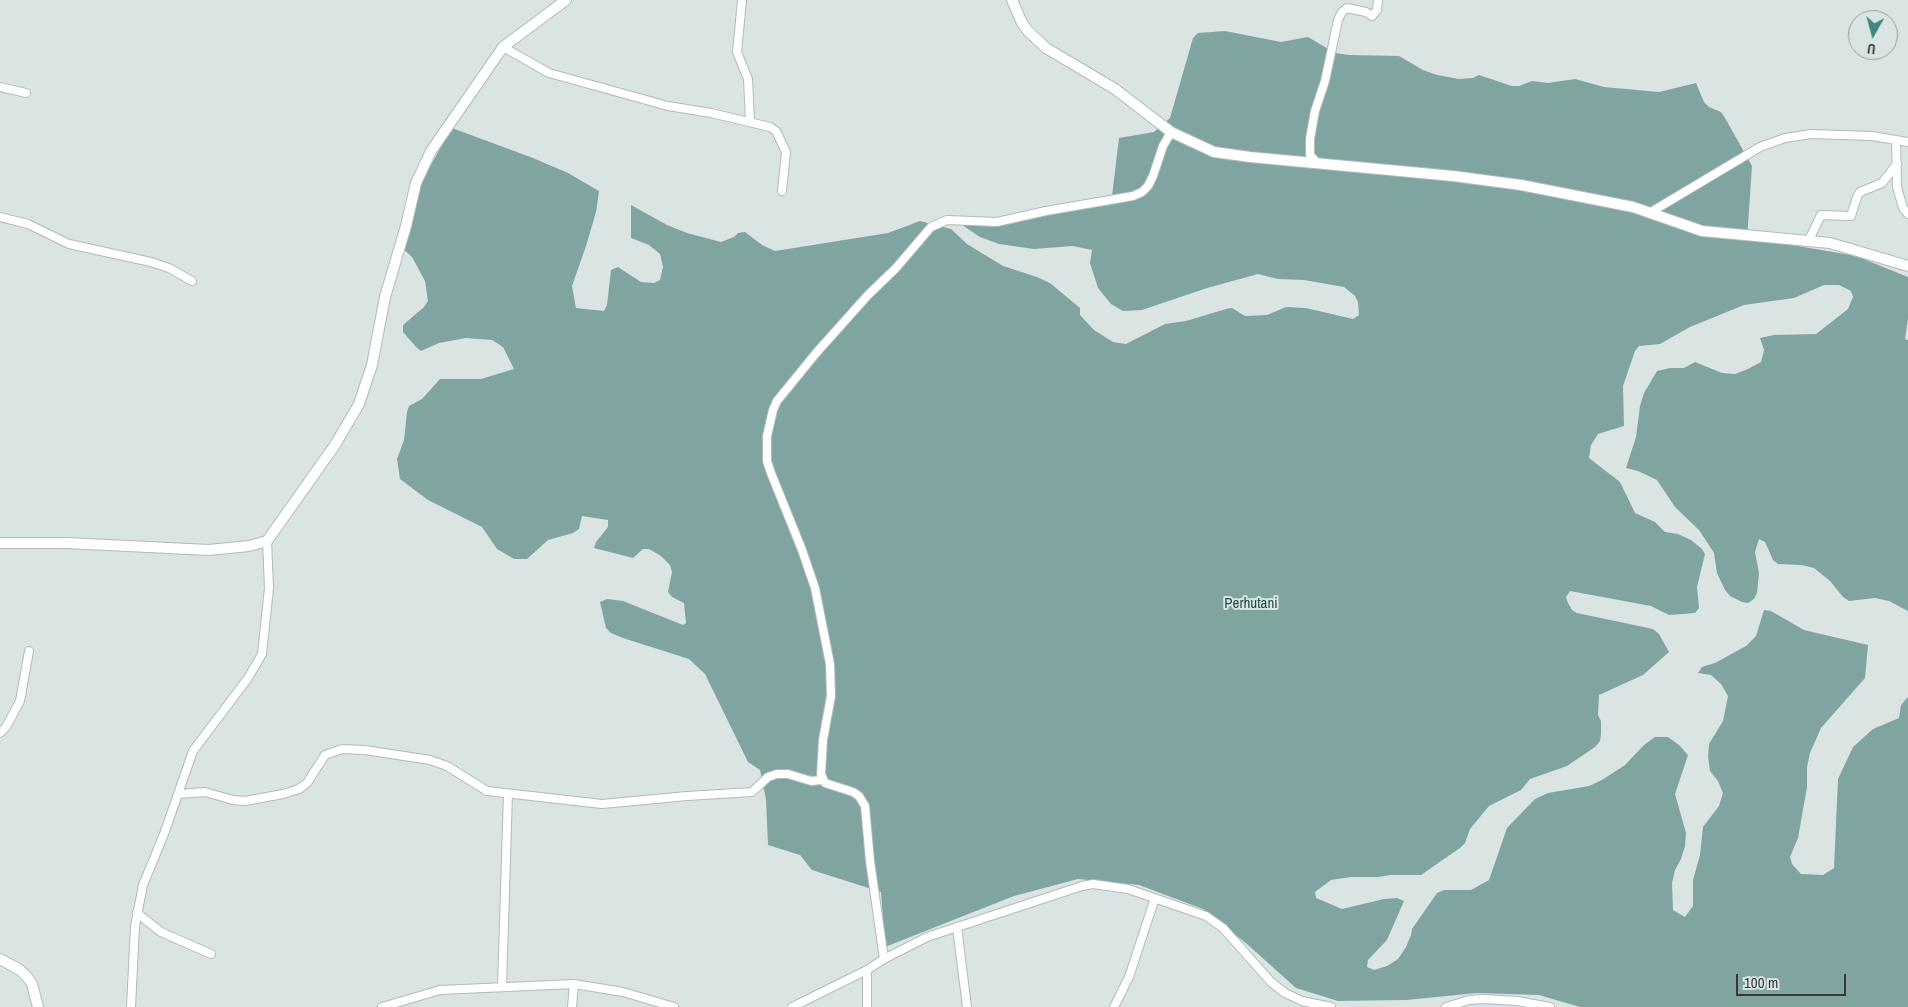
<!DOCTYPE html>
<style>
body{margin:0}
#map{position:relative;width:1908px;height:1007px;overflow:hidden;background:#d9e4e3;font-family:"Archivo Narrow",sans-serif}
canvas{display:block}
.north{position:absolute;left:1848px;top:10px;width:50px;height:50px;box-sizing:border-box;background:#d9e4e3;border:1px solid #979f9f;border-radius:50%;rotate:187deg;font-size:14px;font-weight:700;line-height:20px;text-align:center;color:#343838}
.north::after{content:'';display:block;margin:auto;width:18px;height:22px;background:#3f8782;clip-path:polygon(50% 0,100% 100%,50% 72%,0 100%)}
.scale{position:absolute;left:1736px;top:974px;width:110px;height:22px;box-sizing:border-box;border:2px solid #343838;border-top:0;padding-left:6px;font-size:15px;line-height:18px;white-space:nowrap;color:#343838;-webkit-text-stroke:4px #d9e4e3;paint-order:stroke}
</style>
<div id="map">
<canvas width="1908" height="1007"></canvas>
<div class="north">U</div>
<div class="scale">100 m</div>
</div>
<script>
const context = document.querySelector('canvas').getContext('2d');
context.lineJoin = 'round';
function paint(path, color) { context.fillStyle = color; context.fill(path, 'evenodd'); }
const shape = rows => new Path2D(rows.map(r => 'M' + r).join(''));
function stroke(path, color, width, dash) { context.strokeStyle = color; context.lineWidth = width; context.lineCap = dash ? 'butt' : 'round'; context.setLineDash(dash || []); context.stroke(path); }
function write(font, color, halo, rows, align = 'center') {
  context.font = font + ' "Archivo Narrow",sans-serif'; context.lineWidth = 4; context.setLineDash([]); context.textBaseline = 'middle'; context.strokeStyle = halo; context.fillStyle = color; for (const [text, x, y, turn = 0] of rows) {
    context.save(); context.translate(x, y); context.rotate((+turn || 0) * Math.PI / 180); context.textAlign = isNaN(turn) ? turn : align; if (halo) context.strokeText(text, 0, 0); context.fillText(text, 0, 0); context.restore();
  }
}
const forest = shape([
 [1225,31,1281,42,1308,37,1335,53,1349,55,1399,56,1423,70,1437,75,1459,79,1473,78,1479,75,1512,86,1519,86,1532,81,1548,83,1575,79,1604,87,1659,92,1696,83,1704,102,1709,107,1721,112,1725,118,1752,166,1747,240,1792,245,1856,256,1908,277,1908,319,1905,339,1908,340,1908,611,1889,601,1875,598,1849,601,1843,597,1830,581,1814,568,1801,565,1778,564,1773,560,1765,542,1759,539,1755,552,1759,573,1757,593,1754,599,1748,603,1742,602,1730,596,1725,590,1717,573,1714,553,1699,530,1675,507,1657,480,1638,471,1626,468,1636,437,1640,406,1644,393,1657,371,1670,368,1684,368,1695,362,1722,373,1735,374,1748,369,1761,362,1764,350,1760,338,1774,335,1816,334,1848,309,1853,297,1851,291,1839,285,1824,285,1794,298,1744,305,1690,327,1660,344,1639,346,1635,351,1623,386,1624,426,1598,434,1591,445,1589,458,1620,482,1635,513,1655,522,1665,532,1678,534,1691,540,1702,549,1705,554,1697,587,1699,608,1695,613,1669,615,1651,606,1570,591,1566,597,1568,603,1572,610,1577,613,1653,629,1659,634,1669,652,1643,675,1599,695,1598,715,1601,721,1601,734,1600,741,1595,747,1567,766,1530,779,1521,790,1489,806,1470,829,1465,843,1460,848,1421,875,1391,875,1378,877,1351,877,1331,880,1315,892,1316,898,1342,909,1384,899,1397,898,1404,901,1387,940,1368,960,1367,967,1374,970,1387,966,1398,959,1406,947,1411,935,1412,929,1437,893,1444,890,1471,890,1489,880,1507,828,1535,799,1548,793,1589,786,1602,780,1625,765,1644,745,1655,737,1668,737,1679,745,1688,755,1675,794,1686,833,1685,846,1681,859,1675,870,1672,883,1673,910,1685,917,1693,906,1693,880,1700,855,1703,827,1719,806,1723,793,1718,781,1710,771,1708,757,1709,744,1723,721,1728,696,1721,684,1711,675,1698,673,1702,667,1715,663,1746,646,1756,636,1764,610,1771,611,1804,630,1868,645,1865,678,1821,728,1810,753,1807,767,1807,787,1798,838,1790,857,1792,864,1801,874,1823,875,1834,868,1838,779,1853,747,1873,729,1899,718,1901,705,1908,697,1908,1007,1580,1007,1539,995,1477,993,1406,1000,1338,1001,1296,988,1247,944,1203,909,1139,885,1078,879,1014,896,885,947,881,892,812,870,800,855,768,845,766,799,760,770,748,762,705,674,689,659,623,638,611,633,606,628,600,602,607,599,623,601,683,625,686,623,684,603,672,597,668,592,672,572,670,565,661,556,649,549,643,549,633,558,594,548,596,542,608,527,608,520,582,516,579,529,573,533,548,540,527,559,514,559,497,549,482,527,428,500,400,479,397,459,404,440,407,412,409,406,422,399,440,379,481,379,514,369,503,347,492,340,466,338,439,343,421,351,416,347,403,332,403,325,424,307,428,301,425,281,412,257,401,247,416,191,452,128,533,158,568,173,599,191,596,212,586,246,572,286,576,308,604,311,607,305,611,270,618,267,641,282,654,283,660,280,663,267,660,254,649,245,631,238,631,205,667,225,687,233,721,242,734,237,738,233,745,232,762,245,775,251,888,233,920,221,951,229,967,244,1003,266,1037,277,1050,283,1080,308,1080,315,1094,330,1113,342,1126,344,1165,324,1186,321,1226,309,1232,308,1245,316,1267,315,1286,307,1306,308,1353,319,1359,315,1358,302,1355,296,1344,287,1304,280,1278,279,1258,274,1207,288,1142,310,1123,311,1111,304,1098,288,1090,263,1092,250,1073,246,1034,249,999,244,980,237,959,223,993,227,1039,215,1111,205,1119,138,1154,132,1170,118,1193,38,1198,33]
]);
const minor = shape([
 [742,0,737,52,748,79,750,121],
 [503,47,549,73,668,106,711,113,770,127,776,131,786,152,782,191],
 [0,87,26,93],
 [1896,140,1897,187,1903,208,1908,214],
 [1317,163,1310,155,1310,139,1315,111,1325,81,1338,20,1342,12,1347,8,1366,12,1372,16,1377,10,1378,0],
 [1651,212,1760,147,1785,138,1811,134,1872,136,1908,142],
 [0,217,28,224,69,244,151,262,169,268,192,281],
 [1809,240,1821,215,1851,216,1857,197,1860,192,1882,183,1897,164],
 [0,733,6,727,20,701,29,651],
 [179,794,205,792,233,800,245,801,283,794,299,789,307,783,325,755,342,749,365,750,430,760,447,766,487,791,602,804,687,796,752,792,768,777,777,774,788,774,811,781,822,780],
 [137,913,161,932,211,954],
 [957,927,967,1007],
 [884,959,870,861,865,806,859,796,853,792,825,783,821,774,823,740,831,696,830,664,815,588,802,550,771,473,767,461,767,436,773,410,777,401,817,352,868,295,896,268,931,227,947,220,997,222,1046,211,1133,196,1142,192,1148,186,1153,176,1163,146,1171,132],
 [502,987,508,793],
 [131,1007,135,926,143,885,164,834,193,751,248,678,262,654,269,588,267,541],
 [382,1007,440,990,574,984,623,992,674,1007],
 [572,1007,574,984],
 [792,1007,867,970,884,959,927,937,1082,886,1093,884,1128,889,1206,916,1223,928,1271,982,1285,993,1302,1001,1331,1007],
 [867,1007,867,970],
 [1114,1007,1129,977,1155,898],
 [1446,1007,1469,1000,1484,999,1517,1001,1550,1007]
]);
const tertiary = shape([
 [1012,0,1022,23,1028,31,1046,48,1115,89,1171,132,1214,152,1250,157,1453,176,1521,185,1633,207,1702,231,1830,243,1908,266],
 [0,543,67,543,209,550,249,546,267,541,335,445,359,404,372,365,385,297,406,226,416,183,431,151,503,47,566,0],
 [0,959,20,970,28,978,32,984,38,1007]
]);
const parkNames = [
 ["Perhutani",1251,604]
];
paint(forest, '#80a5a1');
stroke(minor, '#b1bbba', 10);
stroke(tertiary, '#b1bbba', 12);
stroke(minor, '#fff', 8);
stroke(tertiary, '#fff', 10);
write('15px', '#174e4a', '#d9e4e3', parkNames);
</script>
